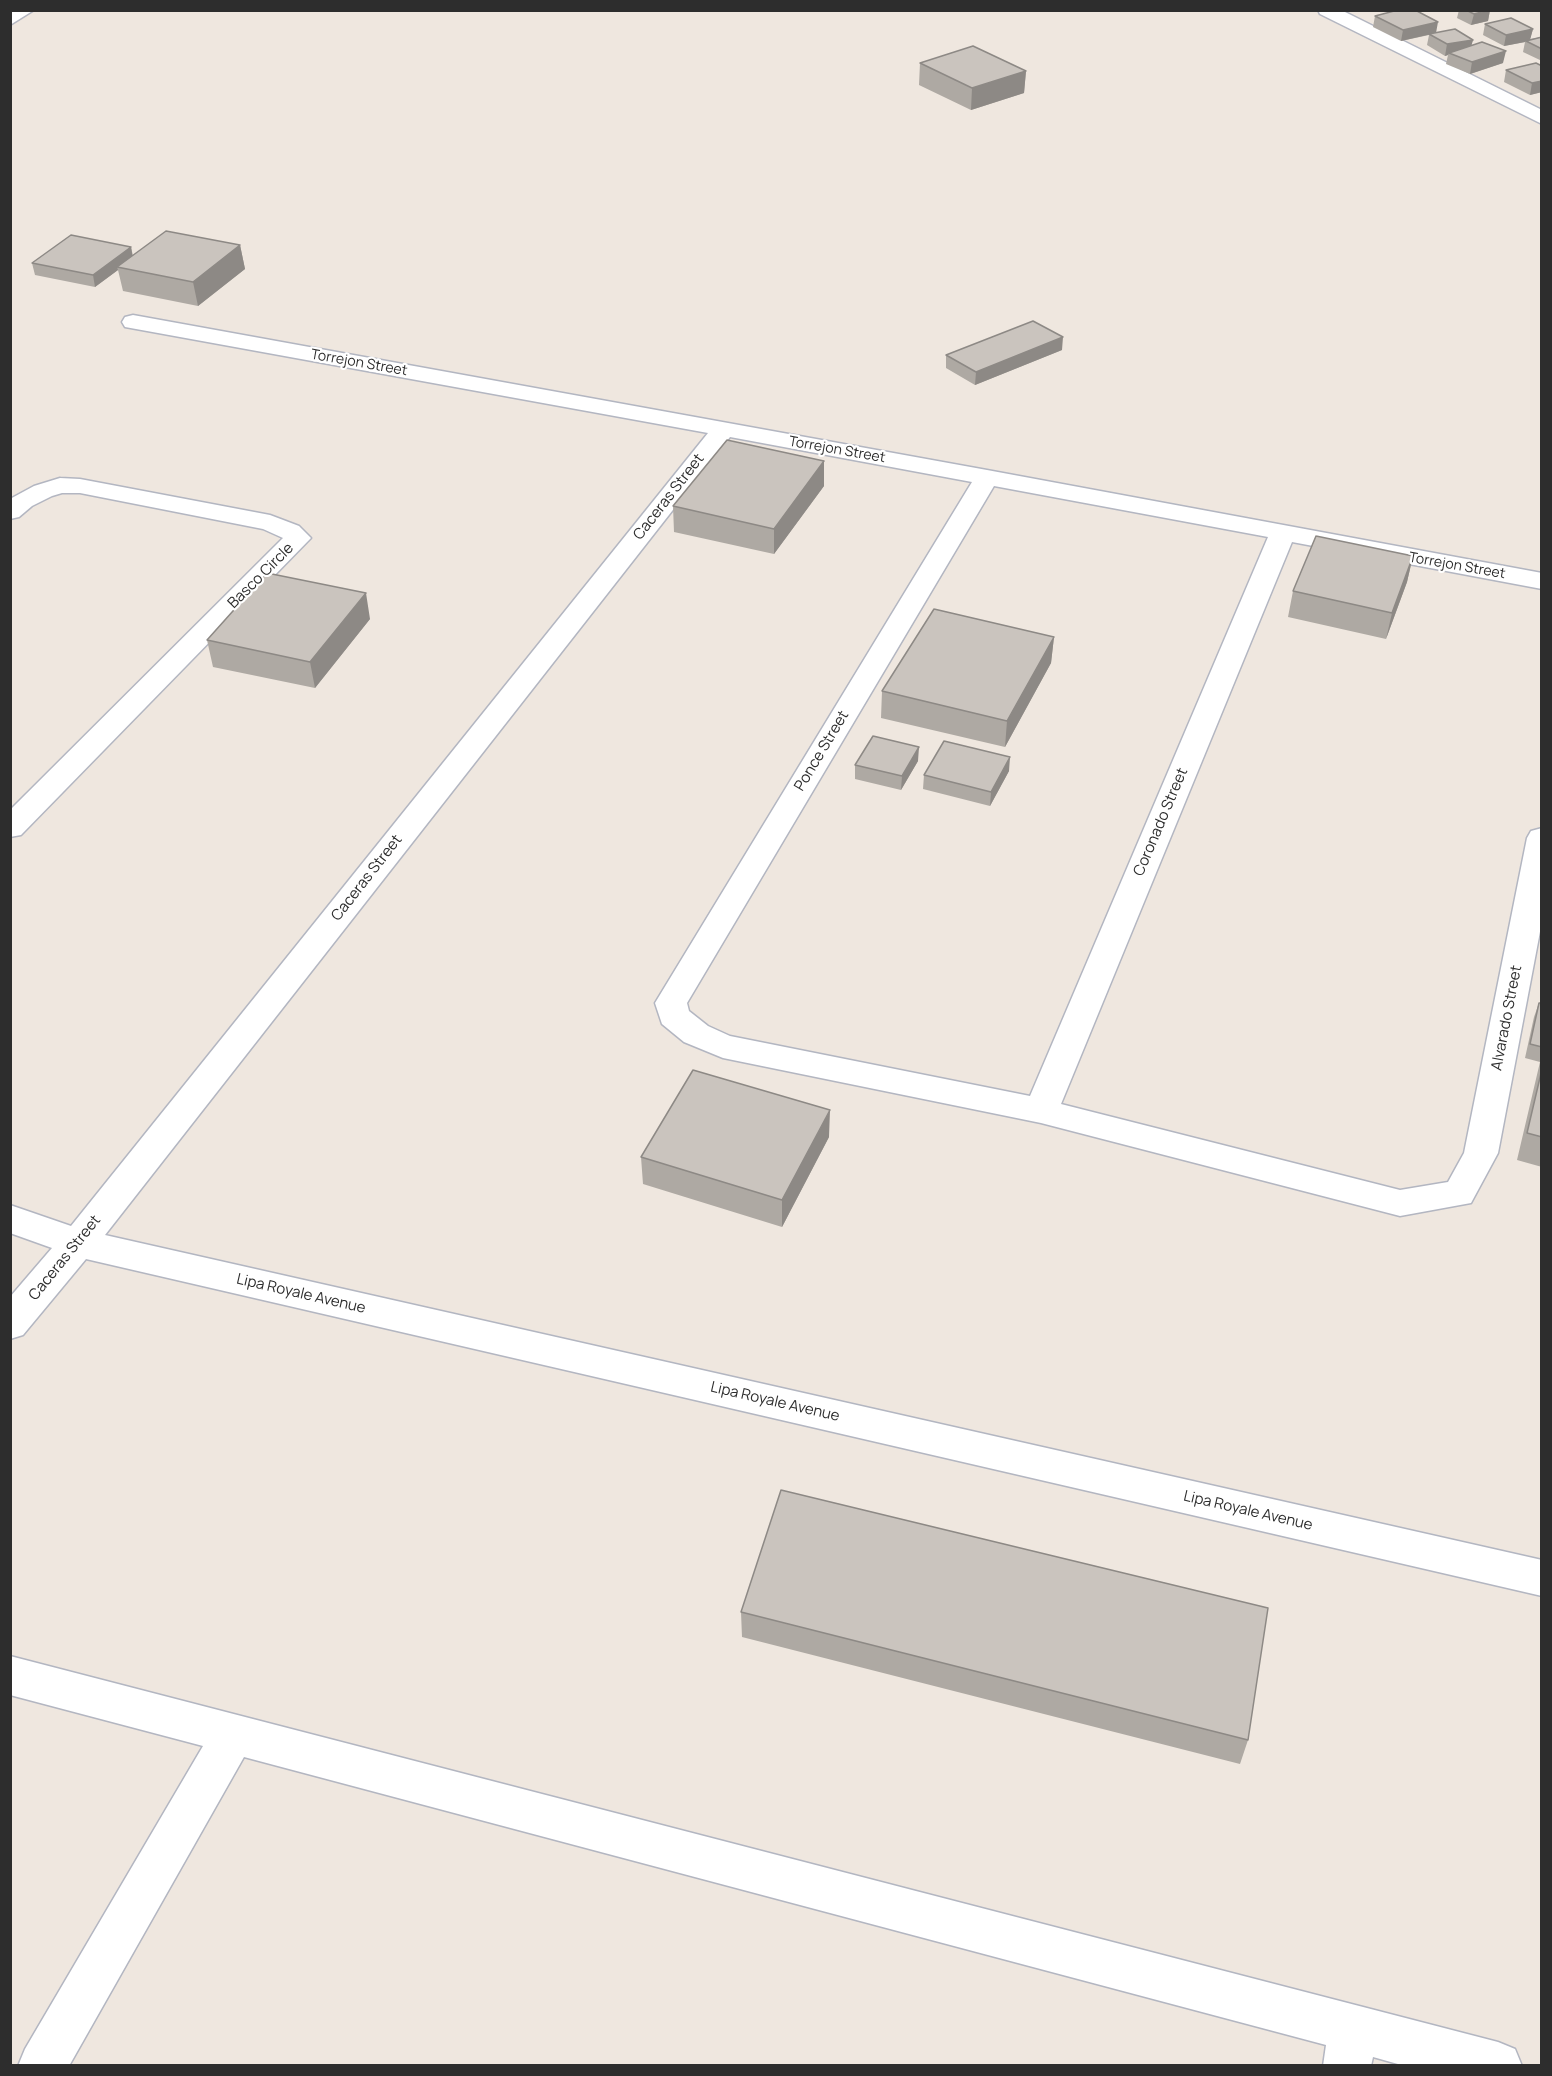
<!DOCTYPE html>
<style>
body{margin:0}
#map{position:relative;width:1552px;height:2076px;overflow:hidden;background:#efe7df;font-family:Manrope,sans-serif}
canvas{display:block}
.frame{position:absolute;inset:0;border:12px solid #2d2d2d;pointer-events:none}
</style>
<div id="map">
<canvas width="1552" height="2076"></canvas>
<div class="frame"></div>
</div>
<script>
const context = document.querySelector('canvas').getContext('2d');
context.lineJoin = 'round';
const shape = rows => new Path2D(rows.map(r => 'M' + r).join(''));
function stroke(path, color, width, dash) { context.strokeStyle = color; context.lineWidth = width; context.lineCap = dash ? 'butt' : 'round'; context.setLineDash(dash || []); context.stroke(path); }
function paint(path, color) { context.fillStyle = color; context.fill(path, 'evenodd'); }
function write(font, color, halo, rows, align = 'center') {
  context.font = font + ' Manrope,sans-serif'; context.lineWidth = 4.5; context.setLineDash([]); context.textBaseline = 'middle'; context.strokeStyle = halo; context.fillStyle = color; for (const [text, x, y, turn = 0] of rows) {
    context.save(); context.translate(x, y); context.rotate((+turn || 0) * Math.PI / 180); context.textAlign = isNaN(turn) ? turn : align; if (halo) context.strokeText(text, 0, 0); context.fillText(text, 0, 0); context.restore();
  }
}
const street = shape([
 [13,10,34,10,10,25,10,12,13,10],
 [1318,10,1341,10,1542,110,1542,124,1320,14,1318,10],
 [133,315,987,470,1542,573,1542,589,1292,542,1061,1104,1400,1190,1448,1182,1464,1153,1527,838,1531,831,1542,828,1542,921,1498,1153,1471,1203,1400,1216,1041,1123,723,1058,684,1042,662,1024,655,1003,972,482,730,437,105,1235,1542,1560,1542,1596,86,1259,23,1335,10,1339,10,1297,52,1248,10,1233,10,1205,71,1226,708,433,125,327,122,322,125,317,133,315],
 [994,486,1268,537,1030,1096,730,1036,708,1026,689,1011,687,1003,994,486],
 [60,478,80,479,270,515,299,526,311,538,21,835,10,837,10,810,283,538,263,529,80,493,62,493,52,496,32,506,19,517,10,519,10,499,34,486,60,478],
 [10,1656,1498,2042,1515,2049,1522,2066,1405,2066,1373,2057,1371,2066,1323,2066,1326,2045,244,1757,69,2066,18,2066,25,2049,203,1746,10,1695,10,1656]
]);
const wall = shape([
 [1459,10,1490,10,1488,21,1471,25,1457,18],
 [1375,16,1436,33,1473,40,1471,45,1503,63,1470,74,1446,64,1448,55,1445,56,1427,45,1429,35,1401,41,1373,27],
 [1485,24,1533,29,1530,39,1542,37,1542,61,1523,52,1525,42,1504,46,1483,35],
 [920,63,1026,71,1024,93,971,110,919,85],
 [1542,66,1542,92,1530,95,1504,82,1506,70],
 [240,245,245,269,198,306,123,291,118,270,95,287,35,275,32,263,131,247,133,256],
 [1062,350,975,385,946,368,946,355],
 [824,461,824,486,774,554,674,532,673,506],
 [1413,556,1407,582,1386,639,1288,617,1293,591],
 [370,619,315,688,213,667,207,640],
 [1054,637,1051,663,1005,747,881,718,882,691],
 [918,761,901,790,855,779,855,765],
 [1009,771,990,806,923,789,924,775],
 [1539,1003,1542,1003,1542,1167,1517,1160,1540,1062,1525,1058,1534,1017],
 [829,1137,782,1227,643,1184,641,1157],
 [741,1612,1248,1740,1240,1764,742,1637]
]);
const shadedWall = shape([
 [1490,10,1488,21,1471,25,1474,14],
 [1438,22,1436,33,1401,41,1403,30],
 [1533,29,1530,40,1526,41,1525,42,1504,46,1506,35],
 [1473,40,1470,51,1449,53,1448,55,1445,56,1447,44],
 [1506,51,1503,63,1470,74,1472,62],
 [1026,71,1024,93,971,110,972,88],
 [1542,81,1542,92,1530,95,1532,83],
 [240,245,245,269,198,306,193,282],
 [131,247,133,259,117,267,118,270,95,287,93,275],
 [1063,337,1062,350,975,385,976,372],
 [824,461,824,486,774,554,774,529],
 [1413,556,1407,582,1386,639,1392,613],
 [366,593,370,619,315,688,310,662],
 [1054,637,1051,663,1005,747,1007,721],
 [919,747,918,761,901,790,902,776],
 [1010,757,1009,771,990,806,991,792],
 [830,1110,829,1137,782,1227,782,1200]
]);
const building = shape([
 [1398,10,1415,10,1438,22,1403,30,1375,16,1398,10],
 [1466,10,1489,10,1474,14,1466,10],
 [1511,18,1533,29,1506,35,1485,24,1511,18],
 [1455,29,1473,40,1447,44,1429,34,1455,29],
 [1542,37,1542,49,1526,41,1542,37],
 [1482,42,1506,51,1472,62,1449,53,1482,42],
 [973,46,1026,71,972,88,920,63,973,46],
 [1536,63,1542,66,1542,81,1532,83,1506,70,1536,63],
 [166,231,240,245,193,282,117,267,166,231],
 [71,235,131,247,93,275,32,263,71,235],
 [1033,321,1063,337,976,372,946,355,1033,321],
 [727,440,824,461,774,529,673,506,727,440],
 [1316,536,1413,556,1392,613,1293,591,1316,536],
 [267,573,366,593,310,662,207,640,267,573],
 [934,609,1054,637,1007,721,882,691,934,609],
 [873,736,919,747,902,776,855,765,873,736],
 [944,741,1010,757,991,792,924,775,944,741],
 [1539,1003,1542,1003,1542,1047,1530,1044,1539,1003],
 [1542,1069,1542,1137,1527,1133,1542,1069],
 [693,1070,830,1110,782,1200,641,1157,693,1070],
 [781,1490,1268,1608,1248,1740,741,1612,781,1490]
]);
const farStreetnames = [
 ["Torrejon Street",359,363,10],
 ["Torrejon Street",837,450,10],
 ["Torrejon Street",1457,566,10]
];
const streetNames = [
 ["Caceras Street",669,497,-52],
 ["Basco Circle",261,576,-45],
 ["Ponce Street",822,751,-59],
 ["Coronado Street",1161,822,-67],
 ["Caceras Street",367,878,-52],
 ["Alvarado Street",1507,1018,-79],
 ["Caceras Street",65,1258,-51],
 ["Lipa Royale Avenue",301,1294,13],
 ["Lipa Royale Avenue",775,1402,13],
 ["Lipa Royale Avenue",1248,1511,13]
];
stroke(street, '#b3b6c1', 3);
paint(street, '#fff');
paint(wall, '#aea9a3');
paint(shadedWall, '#8d8985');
paint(building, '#cac4be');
stroke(building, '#8d8985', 1.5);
write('14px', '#2d2d2d', '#fff', farStreetnames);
write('15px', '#2d2d2d', '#fff', streetNames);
</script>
